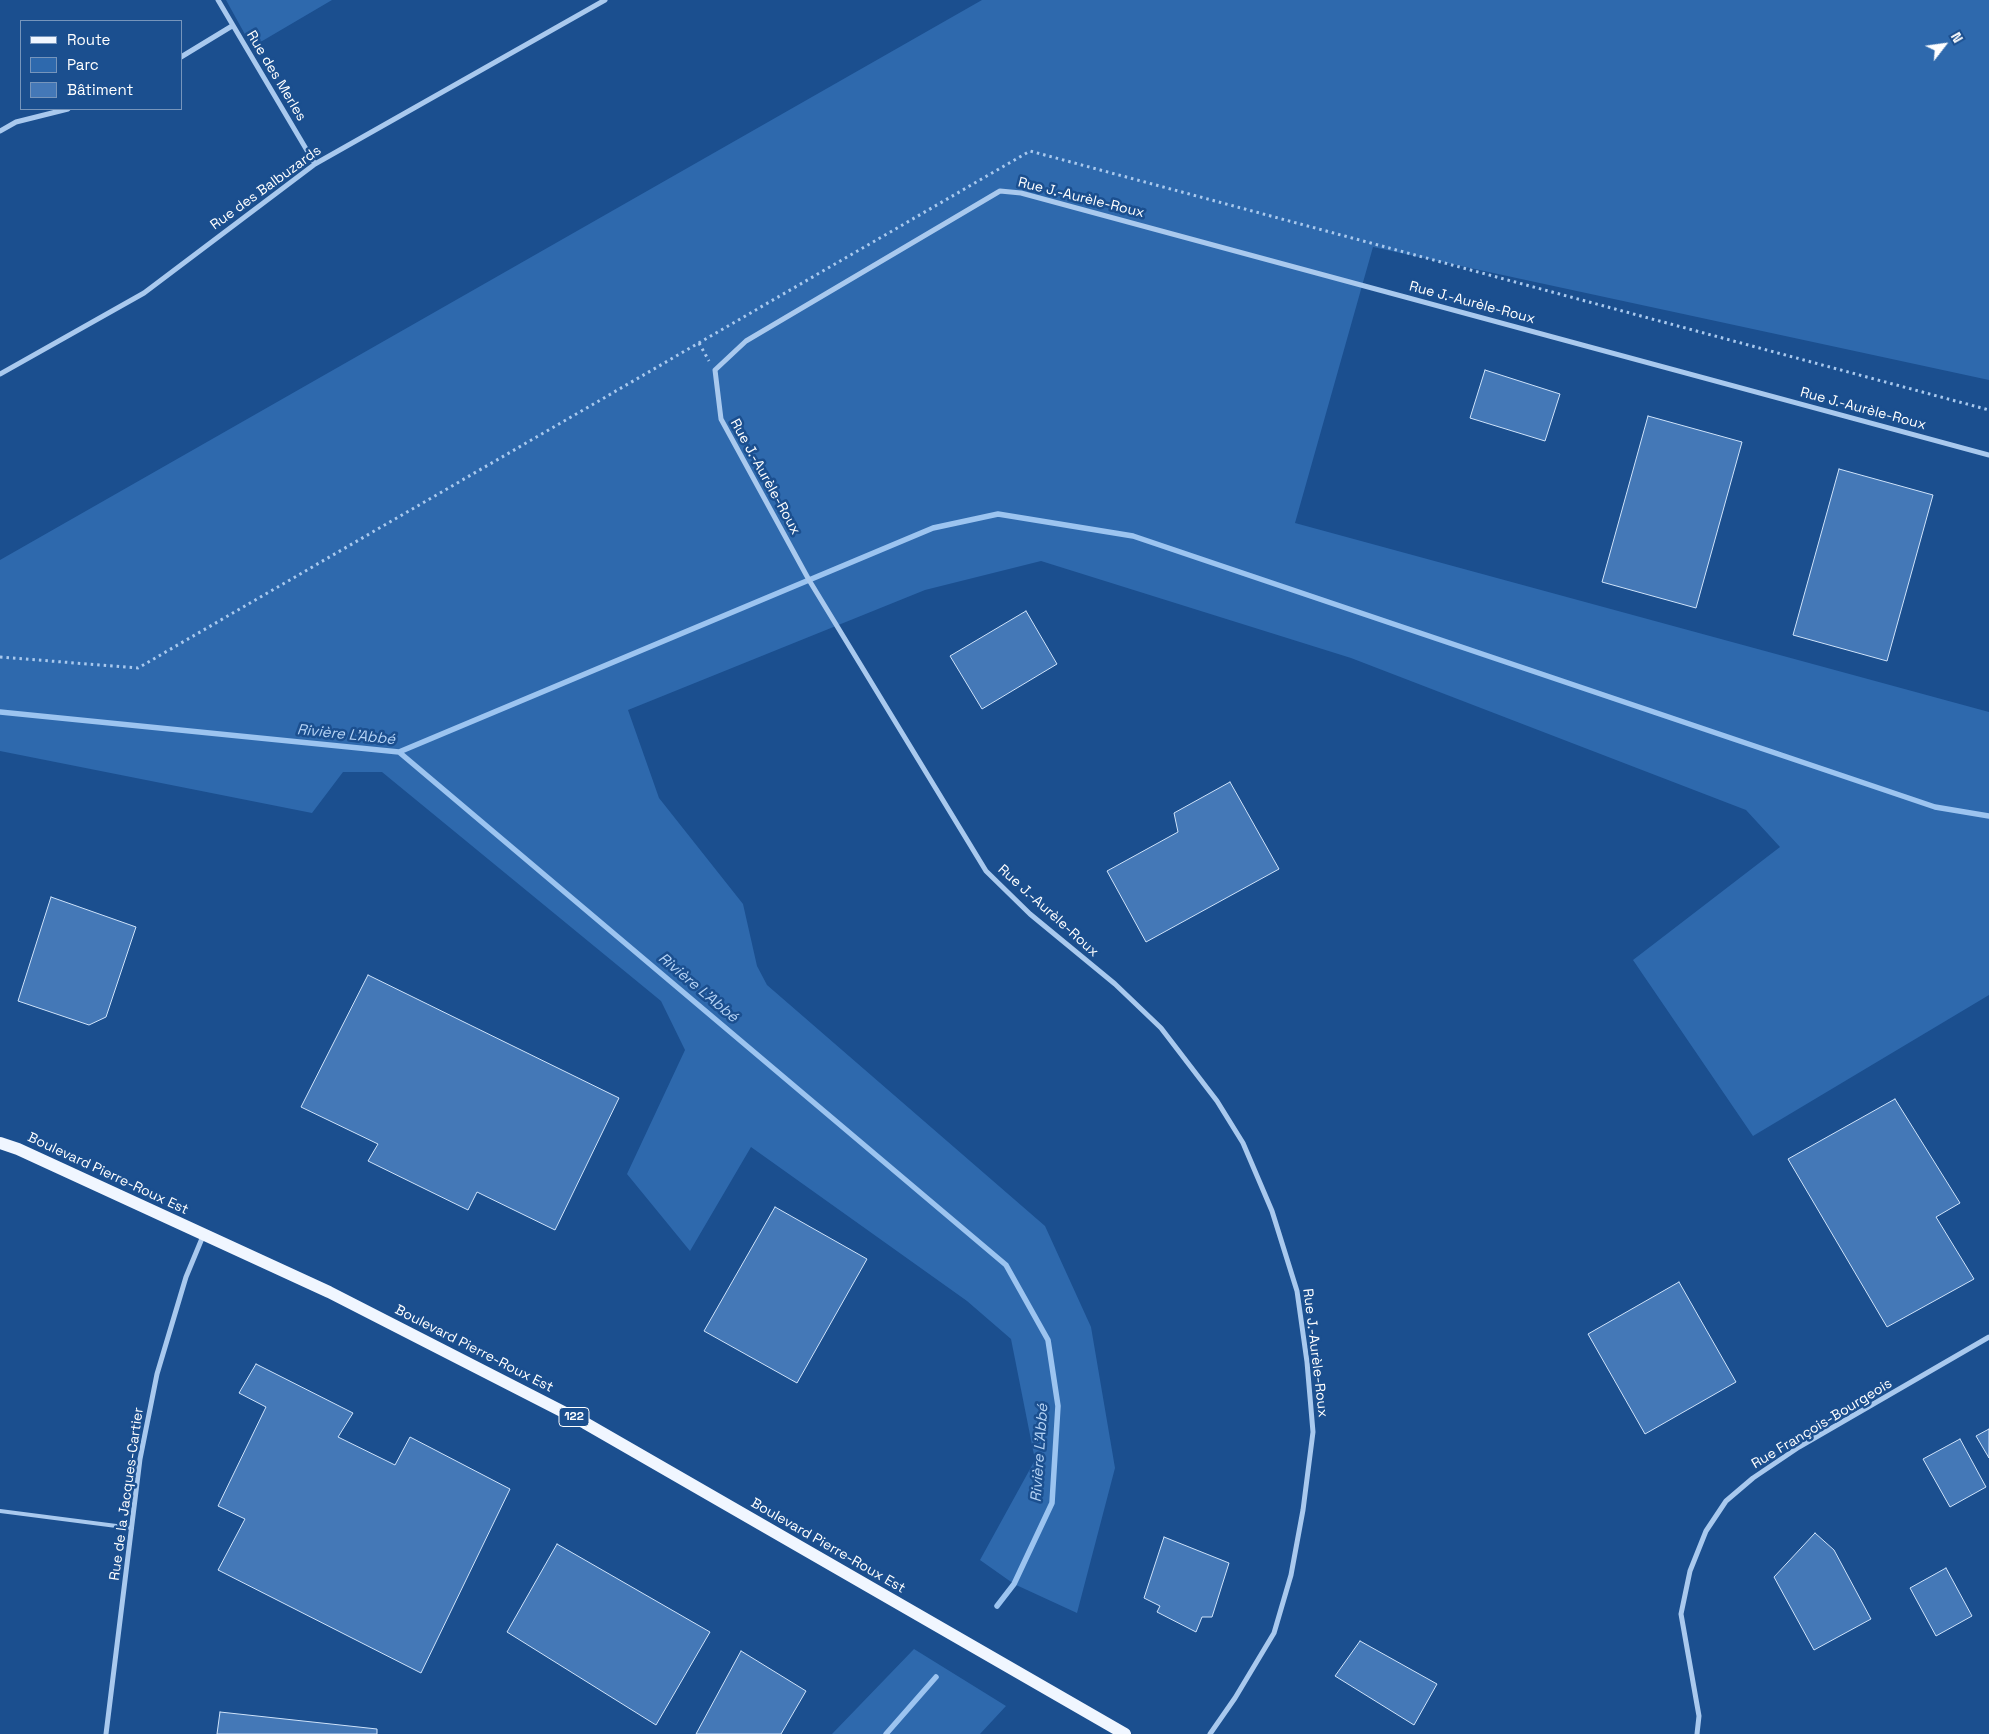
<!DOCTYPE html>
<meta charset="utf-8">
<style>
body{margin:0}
#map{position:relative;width:1989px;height:1734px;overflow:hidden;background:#1b4f8f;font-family:"Space Grotesk",sans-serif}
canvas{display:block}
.legend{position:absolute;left:20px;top:20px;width:162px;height:90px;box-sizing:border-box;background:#1b4f8f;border:1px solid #7695bc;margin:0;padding:6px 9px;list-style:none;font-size:15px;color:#fff}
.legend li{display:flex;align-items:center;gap:10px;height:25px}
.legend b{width:25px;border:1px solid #7695bc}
.north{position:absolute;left:1919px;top:20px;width:50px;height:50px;-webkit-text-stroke:4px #1b4f8f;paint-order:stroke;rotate:60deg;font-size:14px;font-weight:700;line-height:20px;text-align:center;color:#fff}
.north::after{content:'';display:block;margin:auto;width:18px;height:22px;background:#fff;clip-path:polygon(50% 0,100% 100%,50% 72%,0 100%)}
</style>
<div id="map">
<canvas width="1989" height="1734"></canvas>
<ul class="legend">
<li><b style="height:6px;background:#f0f6ff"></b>Route</li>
<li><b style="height:14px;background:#2e69ad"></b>Parc</li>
<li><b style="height:14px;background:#4478b7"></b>Bâtiment</li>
</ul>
<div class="north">N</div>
</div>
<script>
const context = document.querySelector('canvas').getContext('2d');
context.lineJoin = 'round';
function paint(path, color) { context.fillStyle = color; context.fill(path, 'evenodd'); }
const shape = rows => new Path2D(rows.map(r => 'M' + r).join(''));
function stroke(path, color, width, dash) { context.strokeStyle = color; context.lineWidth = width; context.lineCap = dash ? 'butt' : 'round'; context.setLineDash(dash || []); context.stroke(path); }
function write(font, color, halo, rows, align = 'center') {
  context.font = font + ' "Space Grotesk",sans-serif'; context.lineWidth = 5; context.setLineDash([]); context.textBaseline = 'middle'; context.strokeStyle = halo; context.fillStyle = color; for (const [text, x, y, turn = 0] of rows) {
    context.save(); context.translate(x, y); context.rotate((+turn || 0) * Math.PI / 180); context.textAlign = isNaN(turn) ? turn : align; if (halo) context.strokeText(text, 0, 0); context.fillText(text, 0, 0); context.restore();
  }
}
const green = shape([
 [226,0,332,0,252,47],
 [982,0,1989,0,1989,380,1373,247,1295,523,1989,712,1989,995,1753,1136,1633,960,1780,847,1746,810,1351,658,1041,561,925,590,628,710,659,798,743,904,757,966,767,985,1045,1226,1091,1327,1115,1468,1077,1613,1014,1584,980,1560,1035,1460,1011,1339,967,1301,751,1147,690,1251,627,1174,685,1050,661,1001,382,772,343,772,312,813,0,751,0,560],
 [914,1649,1006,1706,980,1734,832,1734]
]);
const stream = shape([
 [0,712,399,752,1006,1265,1048,1340,1058,1406,1052,1503,1014,1584,997,1606],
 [399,752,933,528,998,514,1133,536,1935,807,1989,816],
 [886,1734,936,1677]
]);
const building = shape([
 [1485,370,1560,394,1545,441,1470,418,1485,370],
 [1648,416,1742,442,1696,608,1602,582,1648,416],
 [1839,469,1933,495,1887,661,1793,635,1839,469],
 [1026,611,1057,664,982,709,950,656,1026,611],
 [1230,782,1279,869,1146,942,1107,871,1178,832,1174,813,1230,782],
 [51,897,136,927,106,1017,89,1025,18,1001,51,897],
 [368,975,619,1098,555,1230,477,1192,468,1210,368,1161,378,1144,301,1107,368,975],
 [1895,1099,1960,1203,1936,1217,1974,1279,1887,1327,1788,1159,1895,1099],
 [775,1207,867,1259,797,1383,704,1331,775,1207],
 [1679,1282,1736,1382,1645,1434,1588,1334,1679,1282],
 [256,1364,353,1413,338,1437,395,1465,410,1437,510,1489,421,1673,218,1570,245,1519,218,1506,266,1407,239,1393,256,1364],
 [1989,1429,1989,1458,1976,1436,1989,1429],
 [1960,1439,1986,1487,1950,1507,1923,1459,1960,1439],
 [1815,1533,1834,1550,1871,1619,1814,1650,1774,1577,1815,1533],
 [1164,1537,1229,1563,1212,1617,1202,1617,1196,1632,1157,1612,1160,1606,1144,1598,1164,1537],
 [557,1544,710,1632,656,1725,507,1632,557,1544],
 [1946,1568,1972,1616,1936,1636,1910,1588,1946,1568],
 [1360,1641,1437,1684,1414,1725,1335,1676,1360,1641],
 [741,1651,806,1691,781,1734,696,1734,741,1651],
 [220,1712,377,1729,377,1734,217,1734,220,1712]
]);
const path = shape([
 [699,343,709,361],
 [0,657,138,668,1030,151,1989,410]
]);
const service = shape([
 [0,1511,132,1528]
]);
const minor = shape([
 [218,0,315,164],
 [181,57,232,26],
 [0,131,16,122,68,109],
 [0,374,144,293,315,164,605,0],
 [106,1734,140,1459,157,1374,186,1277,203,1236],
 [1210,1734,1235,1698,1274,1633,1291,1575,1303,1510,1313,1432,1307,1362,1297,1291,1272,1211,1243,1143,1217,1101,1161,1028,1115,984,1030,914,986,871,809,580,721,419,715,370,746,341,1000,191,1021,193,1989,455],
 [1697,1734,1699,1716,1681,1614,1690,1571,1706,1531,1726,1501,1753,1478,1799,1447,1989,1337]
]);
const primary = shape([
 [0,1143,18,1149,329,1292,585,1423,1125,1734]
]);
const shields = [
 [574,1417,30]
];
const shieldNames = [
 ["122",574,1417]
];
const streetNames = [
 ["Rue des Merles",276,76,59],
 ["Rue des Balbuzards",266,188,-36],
 ["Rue J.-Aurèle-Roux",1081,198,14],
 ["Rue J.-Aurèle-Roux",1472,303,15],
 ["Rue J.-Aurèle-Roux",1863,409,15],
 ["Rue J.-Aurèle-Roux",765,477,61],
 ["Rue J.-Aurèle-Roux",1048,911,42],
 ["Boulevard Pierre-Roux Est",108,1174,25],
 ["Boulevard Pierre-Roux Est",474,1349,27],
 ["Rue J.-Aurèle-Roux",1315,1353,83],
 ["Rue François-Bourgeois",1822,1424,-31],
 ["Rue de la Jacques-Cartier",127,1494,-82],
 ["Boulevard Pierre-Roux Est",828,1546,30]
];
const waterNames = [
 ["Rivière L'Abbé",346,735,6],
 ["Rivière L'Abbé",698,988,40],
 ["Rivière L'Abbé",1040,1453,-86]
];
paint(green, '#2e69ad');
stroke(stream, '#9cc4f0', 5.5);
paint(building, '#4478b7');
stroke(building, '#cfe3fa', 1);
stroke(path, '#a9c9ee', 3, [2.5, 4]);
stroke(service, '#a9c9ee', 4);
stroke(minor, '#a9c9ee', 5);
stroke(primary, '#f0f6ff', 12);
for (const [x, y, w] of shields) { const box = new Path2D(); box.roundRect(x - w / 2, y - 9.5, w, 19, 4); context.fillStyle = '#1b4f8f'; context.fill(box); stroke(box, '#fff', 1); }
write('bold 12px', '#fff', null, shieldNames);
write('14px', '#fff', '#1b4f8f', streetNames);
write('italic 15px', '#b5d3f5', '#1b4f8f', waterNames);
</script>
